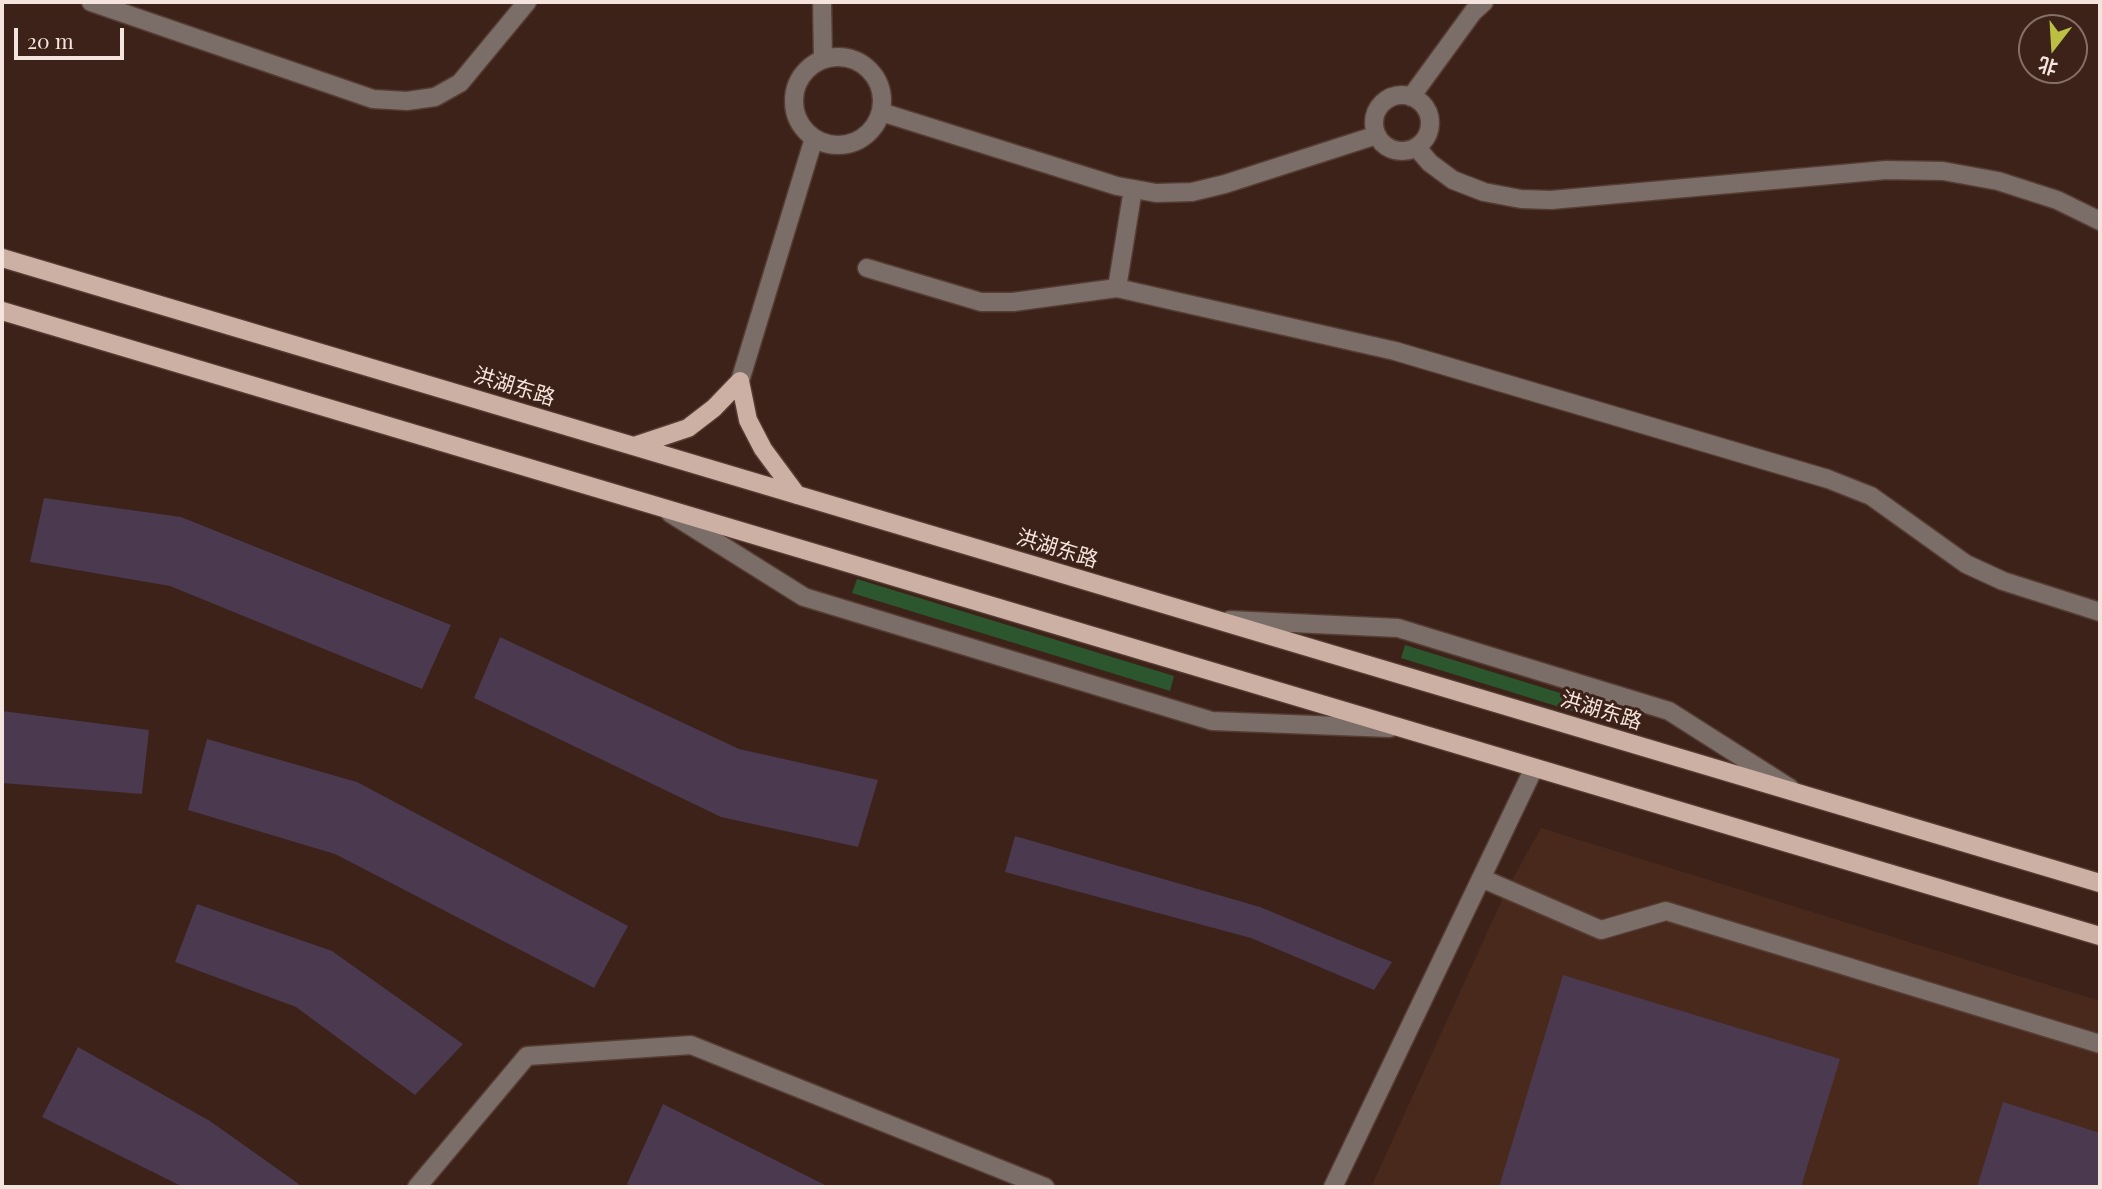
<!DOCTYPE html>
<meta charset="utf-8">
<style>
body{margin:0}
#map{position:relative;width:2102px;height:1189px;overflow:hidden;background:#3c2218;font-family:"Playfair Display","Noto Sans SC",serif}
canvas{display:block}
.frame{position:absolute;inset:0;border:4px solid #f5e3dd;pointer-events:none}
.north{position:absolute;left:2018px;top:14px;width:70px;height:70px;box-sizing:border-box;background:#3c2218;border:2px solid #866f67;border-radius:50%;rotate:197deg;font-size:19px;font-weight:700;line-height:28px;text-align:center;color:#f5e3dd}
.north::after{content:'';display:block;margin:auto;width:24px;height:32px;background:#bbc044;clip-path:polygon(50% 0,100% 100%,50% 72%,0 100%)}
.scale{position:absolute;left:14px;top:28px;width:110px;height:32px;box-sizing:border-box;border:4px solid #f5e3dd;border-top:0;padding-left:9px;font-size:21px;line-height:24px;white-space:nowrap;color:#f5e3dd;-webkit-text-stroke:5px #3c2218;paint-order:stroke}
</style>
<div id="map">
<canvas width="2102" height="1189"></canvas>
<div class="frame"></div>
<div class="north">北</div>
<div class="scale">20 m</div>
</div>
<script>
const context = document.querySelector('canvas').getContext('2d');
context.lineJoin = 'round';
function paint(path, color) { context.fillStyle = color; context.fill(path, 'evenodd'); }
const shape = rows => new Path2D(rows.map(r => 'M' + r).join(''));
function stroke(path, color, width, dash) { context.strokeStyle = color; context.lineWidth = width; context.lineCap = dash ? 'butt' : 'round'; context.setLineDash(dash || []); context.stroke(path); }
function write(font, color, halo, rows, align = 'center') {
  context.font = font + ' "Playfair Display","Noto Sans SC",serif'; context.lineWidth = 6; context.setLineDash([]); context.textBaseline = 'middle'; context.strokeStyle = halo; context.fillStyle = color; for (const [text, x, y, turn = 0] of rows) {
    context.save(); context.translate(x, y); context.rotate((+turn || 0) * Math.PI / 180); context.textAlign = isNaN(turn) ? turn : align; if (halo) context.strokeText(text, 0, 0); context.fillText(text, 0, 0); context.restore();
  }
}
const built = shape([
 [1541,828,2100,1001,2100,1187,1371,1187,1507,889]
]);
const green = shape([
 [857,579,1174,676,1170,691,852,593],
 [1405,645,1612,709,1608,722,1401,658]
]);
const building = shape([
 [44,498,181,517,451,625,422,689,170,586,30,562],
 [500,637,739,749,878,780,858,847,721,817,474,698],
 [2,711,149,730,142,794,2,783],
 [207,739,357,782,628,926,594,988,335,854,188,810],
 [1015,836,1260,907,1392,962,1374,990,1251,938,1005,872],
 [197,904,332,951,463,1044,415,1095,296,1007,175,962],
 [1563,975,1840,1059,1801,1187,1499,1187],
 [78,1047,210,1121,303,1187,183,1187,42,1117],
 [2003,1102,2100,1133,2100,1187,1977,1187],
 [663,1104,829,1187,632,1187,627,1184]
]);
const minor = shape([
 [91,2,373,99,407,101,435,97,460,83,527,2],
 [822,2,823,59],
 '794 101a44 44 0 1 1 88 0a44 44 0 1 1-88 0Z',
 '1374 123a28 28 0 1 1 56 0a28 28 0 1 1-56 0Z',
 [1411,97,1473,12,1484,2],
 [881,112,1117,186,1156,193,1192,192,1225,184,1377,135],
 [1417,148,1430,163,1453,180,1484,192,1521,199,1551,200,1886,170,1943,171,1998,181,2057,200,2100,221],
 [867,268,981,302,1013,302,1117,288,1395,351,1828,479,1871,496,1966,564,2003,581,2100,612],
 [1117,288,1133,189],
 [740,381,814,138],
 [670,513,804,597,1212,721,1390,728],
 [1230,620,1398,628,1669,711,1790,788],
 [1481,878,1601,930,1666,911,2100,1044],
 [417,1187,527,1056,691,1045,1045,1187],
 [1333,1187,1534,768]
]);
const major = shape([
 [2,258,2100,883],
 [2,311,2100,936],
 [634,446,688,428,714,408,740,381,748,420,763,449,797,495]
]);
const streetNames = [
 ["洪湖东路",514,387,17],
 ["洪湖东路",1057,549,17],
 ["洪湖东路",1601,711,17]
];
paint(built, '#4a291d');
paint(green, '#2c562e');
paint(building, '#4a394f');
stroke(minor, '#563d34', 21);
stroke(major, '#563d34', 21);
stroke(minor, '#7b6d67', 18);
stroke(major, '#cdb0a4', 18);
write('21px', '#f5e3dd', '#3c2218', streetNames);
</script>
